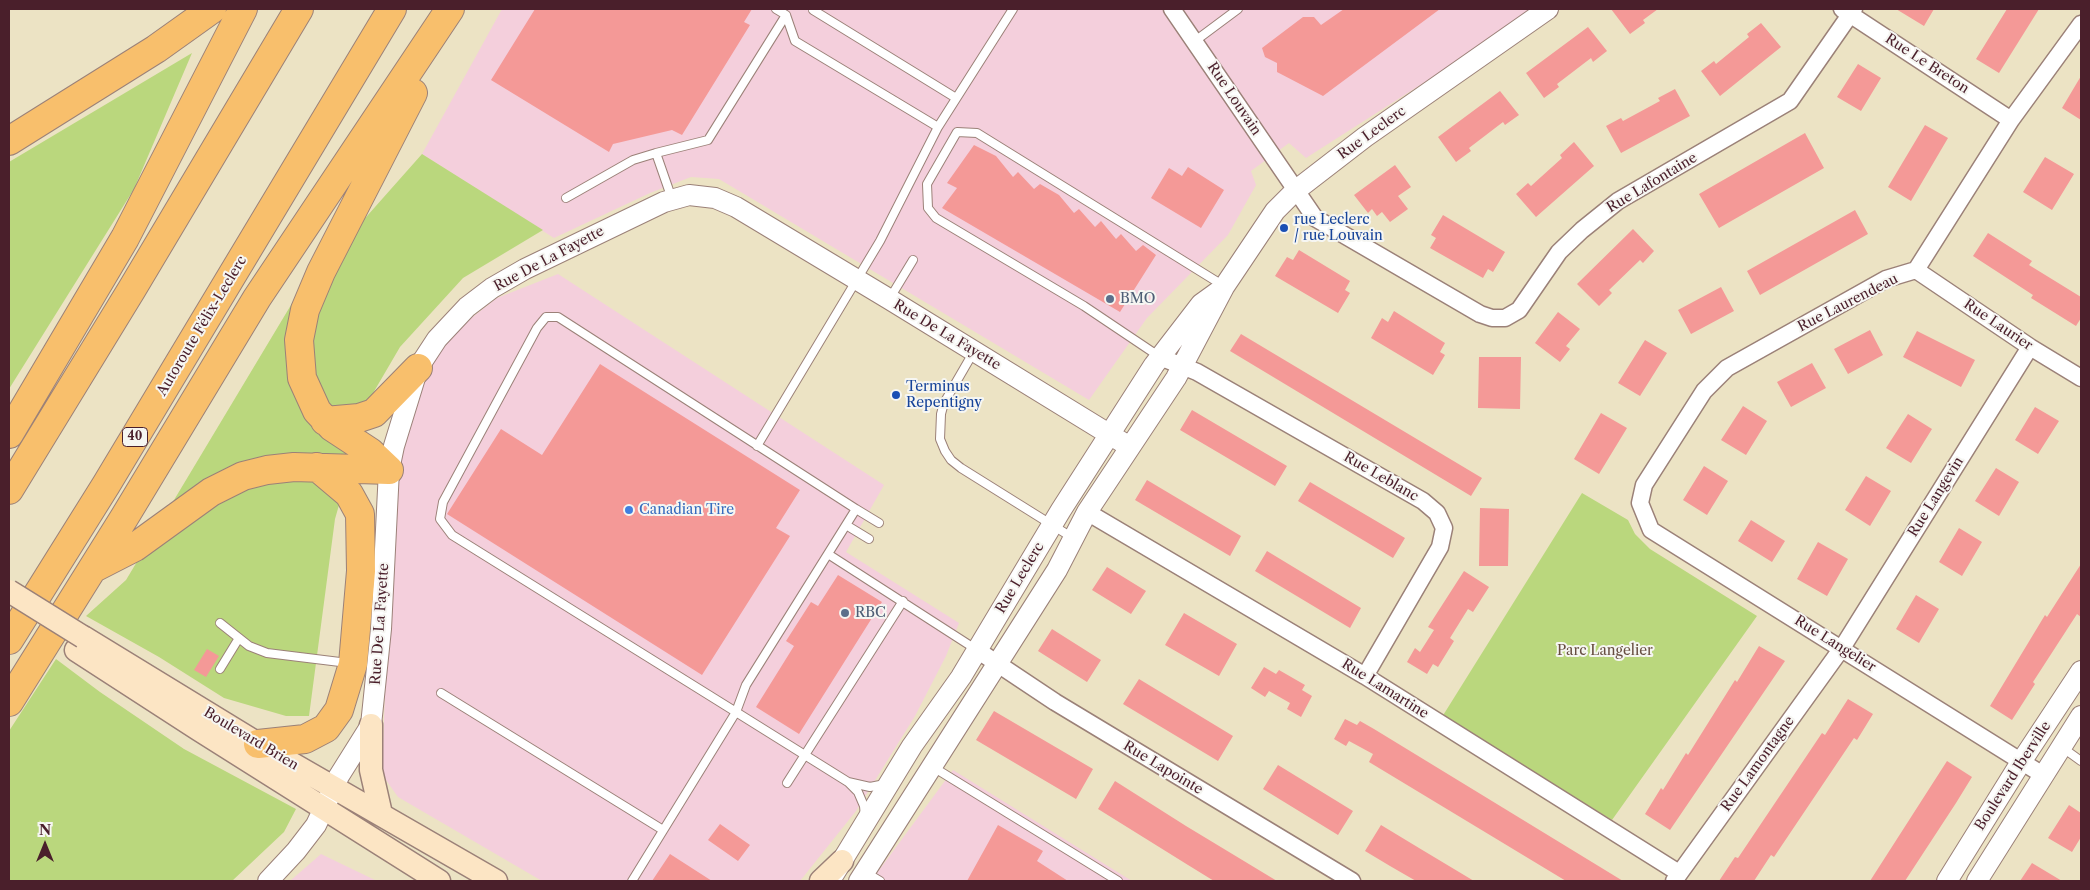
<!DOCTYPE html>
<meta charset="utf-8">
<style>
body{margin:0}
#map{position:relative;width:2090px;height:890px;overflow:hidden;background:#ece3c4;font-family:"Libre Caslon Text",serif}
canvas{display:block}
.frame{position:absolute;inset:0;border:10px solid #4a1f2b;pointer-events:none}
.north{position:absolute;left:20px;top:820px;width:50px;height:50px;-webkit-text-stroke:4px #f6f6f2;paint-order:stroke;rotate:0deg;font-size:14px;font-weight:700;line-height:20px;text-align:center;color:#4a1f2b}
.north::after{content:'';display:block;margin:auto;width:18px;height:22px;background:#4a1f2b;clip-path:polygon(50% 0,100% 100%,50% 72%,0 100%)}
</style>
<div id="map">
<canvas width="2090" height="890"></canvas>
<div class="frame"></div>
<div class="north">N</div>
</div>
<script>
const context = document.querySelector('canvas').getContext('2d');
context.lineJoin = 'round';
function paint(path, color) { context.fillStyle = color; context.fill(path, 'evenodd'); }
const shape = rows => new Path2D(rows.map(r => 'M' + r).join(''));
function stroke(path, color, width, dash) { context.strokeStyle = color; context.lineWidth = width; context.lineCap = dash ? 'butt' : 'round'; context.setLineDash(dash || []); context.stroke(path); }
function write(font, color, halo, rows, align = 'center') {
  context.font = font + ' "Libre Caslon Text",serif'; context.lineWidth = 4; context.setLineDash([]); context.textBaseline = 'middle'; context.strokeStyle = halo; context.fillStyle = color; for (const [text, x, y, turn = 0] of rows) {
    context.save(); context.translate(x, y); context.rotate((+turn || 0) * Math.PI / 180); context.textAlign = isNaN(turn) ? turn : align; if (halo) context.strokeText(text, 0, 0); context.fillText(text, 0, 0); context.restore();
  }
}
const built = shape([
 [502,9,1539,9,1306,158,1289,143,1251,171,1256,185,1228,235,1147,318,1089,400,719,179,691,177,650,193,554,238,422,154],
 [558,274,884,485,846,552,959,623,946,656,915,716,856,811,800,881,542,881,398,797,386,780,382,769,394,470,423,378,436,356,461,326,497,298],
 [953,770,1132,881,871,881],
 [321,854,377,881,290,881]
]);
const green = shape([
 [192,53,134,189,9,389,9,162],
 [422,154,543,230,463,278,400,347,369,400,335,519,309,716,286,716,224,698,159,657,86,616,126,580,297,295],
 [1582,493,1628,520,1635,534,1650,549,1757,616,1612,820,1442,717],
 [56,659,100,692,184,749,296,809,284,832,232,881,9,881,9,731]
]);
const building = shape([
 [535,9,752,9,744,22,750,25,682,135,672,130,613,144,609,152,491,80],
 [1344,9,1440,9,1323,96,1277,72,1277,63,1265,57,1262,48,1303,17,1314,17,1321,25],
 [1611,9,1658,9,1643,20,1645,23,1630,34],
 [1896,9,1934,9,1924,26],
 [2007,9,2039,9,1999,73,1976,59],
 [1761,23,1781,47,1720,96,1701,71,1714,61,1716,64,1749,37,1747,34],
 [1588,27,1607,51,1593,62,1591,58,1557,84,1559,87,1544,98,1526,73],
 [1858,64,1881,78,1861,111,1837,97],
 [2081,76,2081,120,2062,108],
 [1675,89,1690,116,1621,153,1606,126,1621,118,1623,121,1660,101,1658,98],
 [1500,91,1519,115,1505,125,1503,122,1469,148,1471,151,1456,162,1438,137],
 [1925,125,1948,138,1911,201,1888,187],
 [1805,133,1824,168,1719,228,1699,194],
 [1574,142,1594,166,1536,217,1516,194,1528,183,1531,186,1562,158,1560,155],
 [974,145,996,156,1013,177,1018,172,1034,189,1040,184,1059,195,1074,213,1079,209,1095,227,1101,221,1116,239,1121,234,1136,251,1143,245,1156,255,1120,312,942,208,957,188,947,183],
 [2045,157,2074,174,2052,210,2023,192],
 [1395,165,1411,187,1398,196,1408,209,1390,222,1382,212,1377,216,1372,209,1368,213,1354,195],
 [1188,167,1224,190,1201,228,1151,198,1169,168,1182,176],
 [1855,210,1868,234,1760,295,1747,271],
 [1443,215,1505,252,1493,272,1488,269,1483,278,1430,248,1436,238,1431,235],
 [1633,229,1654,251,1643,263,1640,260,1609,290,1612,293,1599,306,1577,284],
 [1988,233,2032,261,2029,265,2081,297,2081,318,2076,326,2031,298,2033,295,1973,256],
 [1299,250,1350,281,1345,290,1350,293,1338,313,1275,276,1287,257,1293,260],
 [1721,287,1734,311,1691,334,1678,310],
 [1394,311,1445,343,1440,352,1445,355,1433,375,1371,338,1382,318,1388,322],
 [1558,312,1580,329,1566,346,1570,349,1560,362,1535,343],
 [1870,330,1883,355,1848,374,1834,349],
 [1917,331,1975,360,1961,387,1903,357],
 [1241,334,1482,478,1471,496,1230,351],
 [1645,340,1667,353,1640,396,1618,383],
 [1479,357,1521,357,1520,409,1478,408],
 [1812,363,1826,388,1791,407,1777,382],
 [600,364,800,490,776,528,790,536,702,675,447,514,501,429,542,455],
 [1743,406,1767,421,1746,455,1721,440],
 [2035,407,2059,421,2038,454,2015,440],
 [1192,410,1287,466,1275,486,1180,430],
 [1601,413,1627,428,1599,474,1574,459],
 [1908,414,1932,429,1911,463,1886,448],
 [1704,466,1728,481,1707,515,1683,500],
 [1996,468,2019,482,1999,516,1975,501],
 [1866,476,1891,491,1870,526,1845,510],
 [1147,480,1241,536,1230,556,1135,500],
 [1310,482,1405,538,1393,558,1298,501],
 [1480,508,1509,509,1508,566,1479,566],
 [1751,520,1785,541,1772,562,1738,541],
 [1959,528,1982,542,1962,576,1939,562],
 [1818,542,1848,559,1827,596,1797,579],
 [1267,551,1361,608,1350,628,1255,571],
 [2081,564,2081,617,2077,614,2033,682,2035,684,2012,720,1990,706,2045,615,2047,617],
 [1107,567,1146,591,1131,614,1092,590],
 [1464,571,1489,587,1473,612,1468,609,1450,638,1454,641,1438,667,1433,664,1427,674,1407,662,1415,648,1420,652,1434,630,1428,627],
 [838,575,882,602,799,734,756,707,794,646,786,641,811,602,818,606],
 [1916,595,1939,609,1919,643,1896,629],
 [1184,613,1237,644,1219,676,1165,645],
 [1052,629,1101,660,1087,682,1038,651],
 [1759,646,1785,661,1670,830,1645,814,1661,788,1663,790,1686,753,1688,755,1735,680,1737,682],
 [207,649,219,656,206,677,194,670],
 [1264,667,1276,674,1279,670,1305,685,1302,690,1312,696,1301,717,1287,709,1290,703,1269,691,1265,697,1251,688],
 [1139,679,1233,736,1218,761,1123,704],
 [1848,699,1873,714,1857,740,1854,738,1774,857,1771,855,1754,881,1719,881,1735,857,1738,858,1822,733,1825,735],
 [994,711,1093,769,1076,799,976,740],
 [1345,719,1357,725,1360,721,1374,729,1623,881,1566,881,1369,762,1373,754,1349,741,1346,746,1334,739],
 [1947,761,1972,777,1956,803,1905,881,1870,881],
 [1278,765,1353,811,1338,835,1263,789],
 [1115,781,1186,826,1277,881,1214,881,1188,865,1098,809],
 [2069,805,2081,813,2081,837,2072,852,2048,838],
 [720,824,750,845,738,861,708,840],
 [998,825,1043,851,1037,861,1068,881,967,881],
 [1381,825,1419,848,1474,881,1416,881,1390,866,1365,851],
 [670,854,712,881,652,881],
 [2032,863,2062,881,2020,881]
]);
const service = shape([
 [776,9,786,15,795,41,938,127],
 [814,9,813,10,956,98],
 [1195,41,1238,9],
 [656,153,708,140,786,15],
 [566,198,633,160,656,153,672,199],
 [890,298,913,260],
 [973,353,944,403,941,414,940,439,945,451,951,460,961,468,1073,538],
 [1160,357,1084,306,936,218,928,208,927,184,957,132,977,133,1224,286],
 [757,446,880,241,938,127,1013,9],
 [856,509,879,523],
 [846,525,869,539],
 [828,554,977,650],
 [220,623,249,646,267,653,348,663],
 [220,669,239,638],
 [441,693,663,830],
 [2063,748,2081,761],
 [933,767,1118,881],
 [848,782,870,787,885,784],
 [787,783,903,601],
 [865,872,880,881],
 [632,881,736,712,746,685,856,509,558,317,546,317,537,328,443,502,440,519,452,535,736,712,848,782,858,792,864,806,865,816]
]);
const minor = shape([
 [1172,9,1315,218,1480,314,1492,318,1505,318,1519,310,1559,252,1582,230,1618,201,1790,101,1854,9],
 [1842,9,2011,120],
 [1916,270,2030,347,2081,378],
 [1160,357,1197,372,1423,501,1437,513,1444,528,1440,547,1365,676],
 [1087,512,1365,676,1679,873],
 [977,650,1055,702,1352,881],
 [2043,775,1651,530,1640,503,1644,485,1704,391,1727,368,1886,279,1916,270,2011,120,2081,24],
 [1674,881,1842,648,2030,347]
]);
const tertiary = shape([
 [834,874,912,746,961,677,1061,510,1154,365,1201,304,1219,291],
 [268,881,296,851,316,825,339,776,371,725,381,629,389,470,394,446,418,368,437,339,467,307,492,288,525,269,664,202,689,195,715,198,736,207,889,299,1130,447],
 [859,881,1057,570,1087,512,1176,378,1224,287,1275,211,1295,191,1365,137,1548,9],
 [1947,881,2021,762,2081,671],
 [1977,881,2081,716]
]);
const secondary = shape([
 [83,637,258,744,496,881],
 [76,650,198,729,439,881],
 [371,725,371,770,381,814],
 [821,881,842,861]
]);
const motorway = shape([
 [9,141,156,49,212,9],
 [325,421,359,418,374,413,418,368],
 [9,434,125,238,243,9],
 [389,470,370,452,332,427,317,411,302,378,299,340,305,310,321,272,413,93],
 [9,490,132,289,299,9],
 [94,568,135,547,211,492,243,476,267,470,294,467,389,470],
 [9,640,106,485,392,9],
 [9,702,124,518,257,298,450,9],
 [258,744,305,739,326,728,339,710,353,664,361,571,360,514,349,494,317,467]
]);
const secondaryBridge = shape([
 [9,591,83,637]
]);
const markers = [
 [1284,228,5,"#1a4fb4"],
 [1110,299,5,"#5c6f8a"],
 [896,395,5,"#1a4fb4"],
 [629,510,5,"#3f7fe0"],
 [845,613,5,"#5c6f8a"]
];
const shields = [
 [135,437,25]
];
const shieldNames = [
 ["40",135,437]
];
const streetNames = [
 ["Rue Le Breton",1927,64,33],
 ["Rue Louvain",1234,99,56],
 ["Rue Leclerc",1372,133,-36],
 ["Rue Lafontaine",1652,183,-31],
 ["Rue De La Fayette",549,259,-28],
 ["Rue Laurendeau",1848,303,-27],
 ["Rue Laurier",1998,325,34],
 ["Autoroute Félix-Leclerc",202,326,-59],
 ["Rue De La Fayette",947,335,31],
 ["Rue Leblanc",1381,477,30],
 ["Rue Langevin",1936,497,-58],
 ["Rue Leclerc",1020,578,-59],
 ["Rue De La Fayette",380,624,-86],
 ["Rue Langelier",1835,644,32],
 ["Rue Lamartine",1385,689,32],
 ["Boulevard Brien",251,739,31],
 ["Rue Lamontagne",1758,764,-54],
 ["Rue Lapointe",1163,768,31],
 ["Boulevard Iberville",2013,776,-57]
];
const transitNames = [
 ["rue Leclerc",1294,220],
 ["/ rue Louvain",1294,236],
 ["Terminus",906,387],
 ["Repentigny",906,403]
];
const serviceNames = [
 ["BMO",1120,299],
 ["RBC",855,613]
];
const shopNames = [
 ["Canadian Tire",639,510]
];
const parkNames = [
 ["Parc Langelier",1605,651]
];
paint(built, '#f4cfdc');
paint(green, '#bad77d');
paint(building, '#f49997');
stroke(service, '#9b8178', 10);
stroke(minor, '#9b8178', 19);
stroke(tertiary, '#9b8178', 22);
stroke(secondary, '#9b8178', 25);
stroke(motorway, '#9b8178', 30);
stroke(service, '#fff', 8);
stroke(minor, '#fff', 16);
stroke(tertiary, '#fff', 20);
stroke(secondary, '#fce5c4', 22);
stroke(motorway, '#f8bf6c', 28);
stroke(secondaryBridge, '#9b8178', 25, []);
stroke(secondaryBridge, '#fce5c4', 22);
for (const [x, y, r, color] of markers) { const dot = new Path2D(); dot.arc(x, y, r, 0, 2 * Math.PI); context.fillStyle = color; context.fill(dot); stroke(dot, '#f6f6f2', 2); }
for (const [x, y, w] of shields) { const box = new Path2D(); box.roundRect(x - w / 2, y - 9.5, w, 19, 4); context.fillStyle = '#f6f6f2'; context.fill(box); stroke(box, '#4a1f2b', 1); }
write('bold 12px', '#4a1f2b', null, shieldNames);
write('14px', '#4a1f2b', '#f6f6f2', streetNames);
write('14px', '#164399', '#f6f6f2', transitNames, 'left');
write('14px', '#4e5e75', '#f6f6f2', serviceNames, 'left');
write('14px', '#366cbe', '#f6f6f2', shopNames, 'left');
write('14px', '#664d40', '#f6f6f2', parkNames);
</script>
